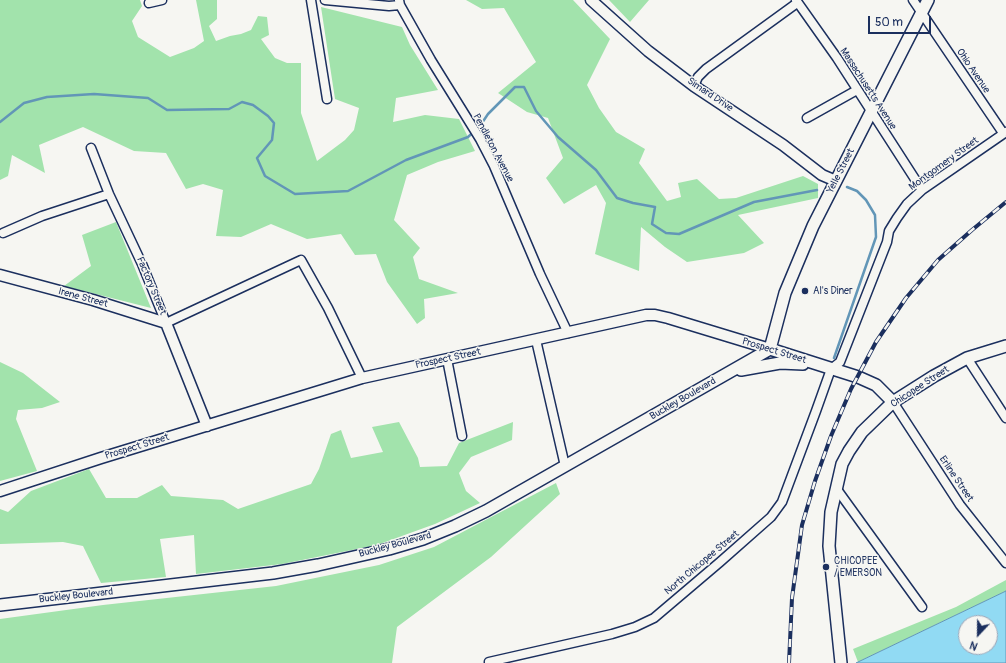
<!DOCTYPE html>
<style>
body{margin:0}
#map{position:relative;width:1006px;height:663px;overflow:hidden;background:#f6f6f2;font-family:Pangolin,sans-serif}
canvas{display:block}
.north{position:absolute;left:958px;top:615px;width:40px;height:40px;box-sizing:border-box;background:#f6f6f2;border:1px solid #9ea6b7;border-radius:50%;rotate:202deg;font-size:11px;font-weight:700;line-height:16px;text-align:center;color:#1b2f5e}
.north::after{content:'';display:block;margin:auto;width:14px;height:18px;background:#1b2f5e;clip-path:polygon(50% 0,100% 100%,50% 72%,0 100%)}
.scale{position:absolute;left:868px;top:16px;width:63px;height:18px;box-sizing:border-box;border:2px solid #1b2f5e;border-top:0;padding-left:5px;font-size:12px;line-height:14px;white-space:nowrap;color:#1b2f5e;-webkit-text-stroke:3px #f6f6f2;paint-order:stroke}
</style>
<div id="map">
<canvas width="1006" height="663"></canvas>
<div class="north">N</div>
<div class="scale">50 m</div>
</div>
<script>
const context = document.querySelector('canvas').getContext('2d');
context.lineJoin = 'round';
function paint(path, color) { context.fillStyle = color; context.fill(path, 'evenodd'); }
const shape = rows => new Path2D(rows.map(r => 'M' + r).join(''));
function stroke(path, color, width, dash) { context.strokeStyle = color; context.lineWidth = width; context.lineCap = dash ? 'butt' : 'round'; context.setLineDash(dash || []); context.stroke(path); }
function write(font, color, halo, rows, align = 'center') {
  context.font = font + ' Pangolin,sans-serif'; context.lineWidth = 3; context.setLineDash([]); context.textBaseline = 'middle'; context.strokeStyle = halo; context.fillStyle = color; for (const [text, x, y, turn = 0] of rows) {
    context.save(); context.translate(x, y); context.rotate((+turn || 0) * Math.PI / 180); context.textAlign = isNaN(turn) ? turn : align; if (halo) context.strokeText(text, 0, 0); context.fillText(text, 0, 0); context.restore();
  }
}
const green = shape([
 [0,0,140,0,142,6,132,21,138,37,170,57,194,48,204,41,196,0,217,0,217,19,209,26,216,41,230,36,241,34,251,30,258,16,267,17,269,35,261,39,275,58,287,63,301,63,301,113,317,161,345,140,354,130,359,108,335,99,321,7,402,27,410,45,438,90,396,98,393,122,425,115,459,119,475,151,438,162,407,175,394,220,420,248,413,257,419,279,458,293,424,299,425,318,417,324,387,282,376,254,355,255,341,234,307,239,271,224,241,237,216,236,223,190,203,184,186,189,166,153,134,151,83,127,39,145,45,173,12,155,8,176,0,180],
 [466,0,573,0,610,39,587,85,599,108,616,132,645,149,639,163,667,201,681,197,678,183,697,179,719,199,736,198,803,176,818,184,818,198,738,215,764,243,744,253,687,262,665,247,641,227,639,271,595,254,606,203,596,185,564,204,546,178,563,158,548,118,527,112,498,93,536,62,504,8,482,9],
 [609,0,649,0,630,22],
 [116,222,151,308,64,286,91,266,82,235],
 [0,362,23,373,60,402,42,408,18,410,16,419,37,471,0,481],
 [399,422,418,458,420,467,447,466,459,443,513,422,512,440,471,457,459,473,466,491,480,503,435,524,377,545,282,564,196,574,194,535,160,539,166,577,101,583,83,546,63,542,0,544,0,509,8,512,31,491,89,469,106,498,137,498,162,485,171,496,223,500,238,509,311,484,319,469,331,434,341,430,351,458,383,452,372,427],
 [556,483,560,494,491,557,397,627,392,663,0,663,0,619,103,605,276,586,379,565,434,547],
 [1006,580,1006,591,858,662,853,649,956,607]
]);
const water = shape([
 [1006,591,1006,663,856,663,858,662,1006,591],
 [966,623,990,623,990,647,966,647,966,623]
]);
const stream = shape([
 [0,122,24,103,47,97,94,94,148,98,167,110,229,109,242,102,253,105,268,116,274,123,272,140,257,158,265,176,295,194,348,191,406,160,468,137,480,126,488,114,515,87,524,87,536,111,558,137,596,170,617,198,633,203,655,207,652,224,666,233,679,234,754,202,817,190],
 [834,358,876,237,875,215,866,200,857,191,847,187]
]);
const minor = shape([
 [311,0,327,99],
 [325,0,389,6,400,5],
 [399,0,400,5,431,60,480,139,494,166,540,274,568,333],
 [796,0,837,58,922,190],
 [913,0,1003,133],
 [149,3,162,0],
 [694,86,698,77,706,69,797,3],
 [807,118,857,90],
 [91,148,109,194,142,264,166,323,301,260,328,308,362,378],
 [3,233,42,216,109,194],
 [536,340,565,466],
 [967,358,1006,418],
 [447,359,462,436],
 [893,402,960,505,1006,563],
 [836,488,922,607],
 [489,662,612,634,635,627,654,618,720,562,771,517,782,502,816,411,831,369,840,362,887,242,889,231,897,218,907,204,922,190,1006,132]
]);
const tertiary = shape([
 [591,0,648,51,694,86,783,145,822,175,836,181],
 [0,275,93,300,166,323,207,426],
 [0,491,101,458,362,378,646,315,655,315,668,318,770,349]
]);
const secondary = shape([
 [770,349,785,293,813,226,928,0],
 [770,349,858,377,876,385,893,402],
 [741,370,780,363,803,364],
 [0,605,273,573,318,565,389,549,423,539,455,526,486,511,770,349],
 [841,663,829,546,831,512,842,464,849,451,862,432,893,402,934,376,967,358,1006,346]
]);
const rail = shape([
 [789,663,792,598,802,525,815,481,831,436,851,389,876,342,906,298,938,260,972,230,1006,202]
]);
const markers = [
 [805,291,4,"#1b2f5e"],
 [826,567,4,"#1b2f5e"]
];
const streetNames = [
 ["Ohio Avenue",973,71,56],
 ["Massachusetts Avenue",868,89,57],
 ["Simard Drive",710,95,34],
 ["Pendleton Avenue",493,148,62],
 ["Montgomery Street",944,164,-36],
 ["Yelle Street",841,171,-63],
 ["Factory Street",151,286,67],
 ["Irene Street",83,298,15],
 ["Prospect Street",774,351,17],
 ["Prospect Street",448,359,-12],
 ["Chicopee Street",920,387,-33],
 ["Buckley Boulevard",683,399,-30],
 ["Prospect Street",137,447,-17],
 ["Erline Street",956,479,56],
 ["Buckley Boulevard",395,545,-15],
 ["North Chicopee Street",702,563,-40],
 ["Buckley Boulevard",76,596,-6]
];
const poiNames = [
 ["Al's Diner",813,291],
 ["CHICOPEE",834,561],
 ["/ EMERSON",834,573]
];
paint(green, '#a2e3ac');
paint(water, '#91daf3');
stroke(water, '#6296b7', 1);
stroke(stream, '#6296b7', 2.5);
stroke(minor, '#1b2f5e', 11);
stroke(tertiary, '#1b2f5e', 13);
stroke(secondary, '#1b2f5e', 14);
stroke(minor, '#f6f6f2', 8);
stroke(tertiary, '#f6f6f2', 10);
stroke(secondary, '#f6f6f2', 11);
stroke(rail, '#1b2f5e', 4);
stroke(rail, '#f6f6f2', 2.5, [8]);
for (const [x, y, r, color] of markers) { const dot = new Path2D(); dot.arc(x, y, r, 0, 2 * Math.PI); context.fillStyle = color; context.fill(dot); stroke(dot, '#f6f6f2', 1.5); }
write('10px', '#1b2f5e', '#f6f6f2', streetNames);
write('10px', '#1b2f5e', '#f6f6f2', poiNames, 'left');
</script>
